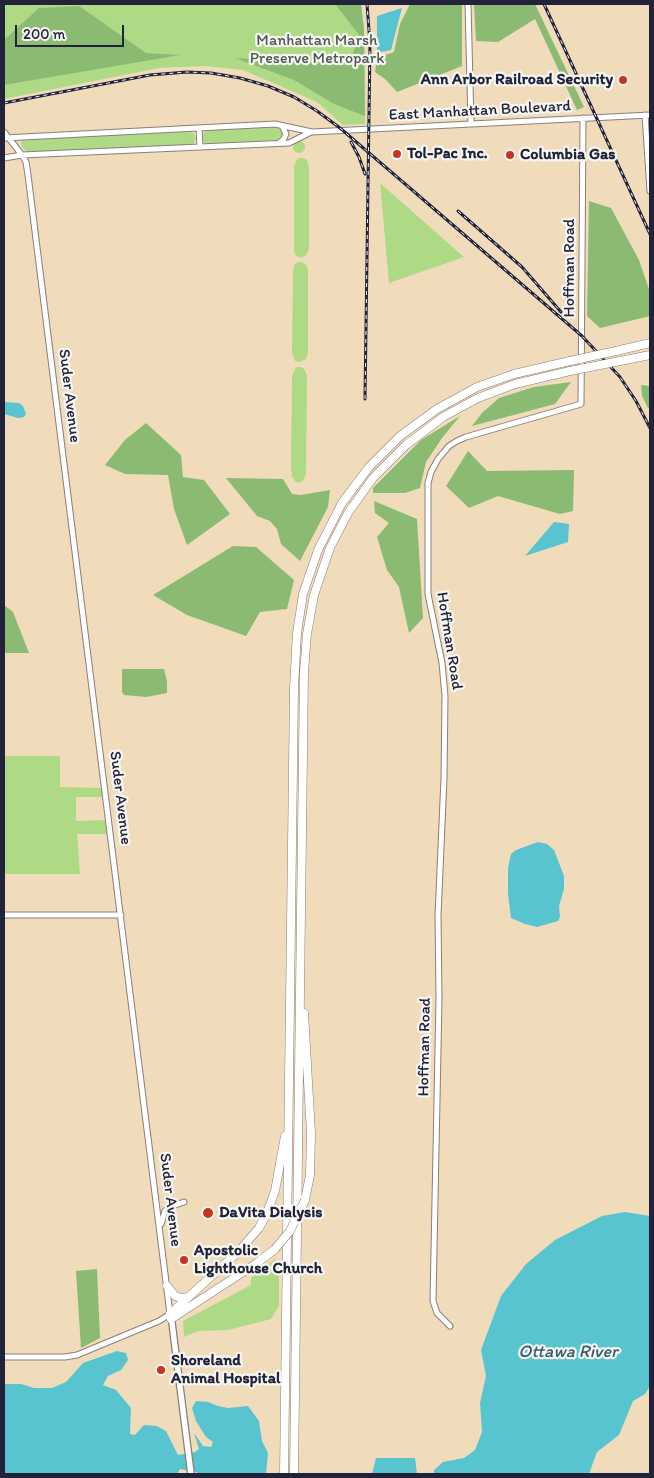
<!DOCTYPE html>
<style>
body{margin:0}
#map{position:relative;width:654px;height:1478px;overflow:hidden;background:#f0dcbb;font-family:Itim,sans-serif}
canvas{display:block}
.frame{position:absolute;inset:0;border:5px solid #22223b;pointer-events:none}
.scale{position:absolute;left:15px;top:25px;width:109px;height:22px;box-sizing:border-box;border:2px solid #22223b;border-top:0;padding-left:6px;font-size:15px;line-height:18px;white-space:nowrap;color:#22223b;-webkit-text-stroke:4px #f6f6f2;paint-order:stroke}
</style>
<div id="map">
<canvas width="654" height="1478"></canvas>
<div class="frame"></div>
<div class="scale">200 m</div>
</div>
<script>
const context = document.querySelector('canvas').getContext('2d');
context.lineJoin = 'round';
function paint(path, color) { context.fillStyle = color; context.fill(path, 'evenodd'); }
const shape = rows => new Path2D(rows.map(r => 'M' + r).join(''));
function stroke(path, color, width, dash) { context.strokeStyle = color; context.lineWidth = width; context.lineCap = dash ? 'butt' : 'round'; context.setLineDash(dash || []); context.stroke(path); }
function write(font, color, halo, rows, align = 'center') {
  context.font = font + ' Itim,sans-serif'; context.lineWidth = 4.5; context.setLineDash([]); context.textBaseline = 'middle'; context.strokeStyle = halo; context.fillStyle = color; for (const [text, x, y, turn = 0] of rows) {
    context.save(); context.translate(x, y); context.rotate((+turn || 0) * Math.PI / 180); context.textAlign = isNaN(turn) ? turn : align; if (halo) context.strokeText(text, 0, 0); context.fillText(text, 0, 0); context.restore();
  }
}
const green = shape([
 [4,4,361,4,364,29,365,124,343,125,317,102,243,70,206,66,159,68,4,99],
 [275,127,279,127,284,130,283,138,278,141,209,144,204,142,202,137,204,132,209,130],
 [189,131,194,134,196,139,193,144,187,146,29,153,22,147,21,143,23,139],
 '293 147a6 6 0 1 1 12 0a6 6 0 1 1-12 0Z',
 [299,158,303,158,307,160,309,168,309,249,306,255,301,258,296,256,294,251,294,167,296,161],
 [380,183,464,257,389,283],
 [302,262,306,265,308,270,308,353,306,359,300,362,295,361,292,353,293,273,294,265,298,262],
 [296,367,301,367,304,369,307,375,306,473,303,481,299,483,296,482,292,477,291,465,292,376],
 [4,756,60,756,60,787,102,788,103,797,76,797,76,821,107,820,108,834,77,834,80,874,4,874],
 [275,1259,279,1267,279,1306,271,1319,228,1330,198,1331,184,1337,183,1321,251,1285,251,1278]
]);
const forest = shape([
 [335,4,361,4,364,29,365,116,334,104,294,80,235,58,348,65,360,36],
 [410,4,462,4,462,66,397,92,385,79,375,72,377,58,394,52,400,24],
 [474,4,535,4,584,107,577,110,535,19,498,42,476,41],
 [79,6,146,53,180,55,4,85,4,40,39,8],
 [589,201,611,208,639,260,650,292,650,316,600,328,587,316],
 [571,382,555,404,472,426,482,413,499,398,534,387],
 [641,385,650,386,650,407,648,408,642,396],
 [460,416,442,438,426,462,420,488,405,493,373,493,373,488,421,440],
 [146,423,181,455,183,477,204,480,230,514,187,545,174,509,168,475,125,474,105,465,125,440],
 [468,451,487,471,574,470,573,511,560,514,498,496,469,508,446,486],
 [226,478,283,479,292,494,301,495,330,490,328,507,300,561,281,544,277,529,270,521,257,516],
 [374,501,417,519,423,618,409,633,399,587,387,570,377,537,389,523,375,513],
 [233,546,256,547,294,580,287,609,260,612,246,636,187,615,153,595],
 [4,605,13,612,29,653,4,653],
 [122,669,164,669,167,681,167,693,146,697,124,695,122,692],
 [97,1269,100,1338,81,1348,76,1271]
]);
const water = shape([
 [402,8,391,50,377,53,377,16],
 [4,402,19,403,23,406,26,414,24,417,18,418,4,414],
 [554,522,569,524,568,542,525,556],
 [538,842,547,844,554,850,564,876,564,889,559,906,560,917,558,921,537,927,525,924,511,918,508,894,508,868,511,854,516,850],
 [625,1212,650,1216,650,1386,645,1394,633,1401,619,1435,597,1452,589,1474,434,1474,434,1470,443,1462,464,1458,475,1450,482,1432,480,1403,486,1376,481,1350,501,1296,526,1264,555,1240,602,1216],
 [117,1351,126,1353,128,1360,121,1370,108,1376,103,1385,116,1390,131,1408,130,1434,135,1435,144,1425,157,1426,166,1431,178,1455,195,1452,199,1449,194,1433,203,1446,211,1447,213,1442,206,1437,196,1421,192,1408,196,1401,208,1402,218,1406,228,1408,248,1406,259,1421,262,1441,268,1453,266,1474,198,1474,196,1472,180,1469,177,1474,4,1474,4,1384,21,1384,34,1388,52,1388,66,1382,83,1363],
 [376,1458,415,1458,417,1474,372,1474]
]);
const tertiary = shape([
 [468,4,471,124],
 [645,115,650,191],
 [199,128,200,147],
 [4,132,22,155,26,162,28,175,170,1314,159,1321,77,1355,65,1357,4,1357],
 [4,138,275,124,312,132,650,115],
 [279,143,283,140,286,134,282,126],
 [4,158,22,155,289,143,311,132],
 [4,915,121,915],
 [161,1224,165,1211,175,1205,184,1202],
 [450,1326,437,1313,433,1301,439,999,438,916,444,778,445,696,442,663,428,594,428,483,431,472,438,459,449,446,457,441,466,437,581,404,583,118]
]);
const secondary = shape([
 [171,1315,191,1474]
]);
const motorway = shape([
 [616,351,650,343],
 [610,363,650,355],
 [304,1013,311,1133,310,1175,305,1200],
 [167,1286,175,1296,181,1298,189,1297],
 [170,1314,239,1251,259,1228,267,1213,275,1191,285,1136],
 [171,1319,257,1263,275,1249],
 [284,1474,294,688,297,633,303,594,318,550,342,503,369,467,400,436,437,409,477,387,514,374,570,361],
 [294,1474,304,671,307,634,314,595,330,548,348,513,373,478,406,445,443,417,478,398,515,384,570,371]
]);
const rail = shape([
 [544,4,650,234],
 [4,103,150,75,187,72,211,73,240,78,268,86,294,97,317,111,340,128,582,336,620,377,636,401,650,428],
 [351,142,359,157,365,174],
 [458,211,522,267,561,312],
 [365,399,370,44,367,4]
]);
const motorwayBridge = shape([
 [570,361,616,351],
 [570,371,610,363],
 [275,1249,290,1231,305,1200]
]);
const markers = [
 [623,80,5,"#c8321e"],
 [397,154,5,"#c8321e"],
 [510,155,5,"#c8321e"],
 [208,1213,6,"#c8321e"],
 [184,1260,5,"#c8321e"],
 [161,1370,5,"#c8321e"]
];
const parkNames = [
 ["Manhattan Marsh",317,41],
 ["Preserve Metropark",317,59]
];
const poiNames = [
 ["Ann Arbor Railroad Security",613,80,"right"],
 ["Tol-Pac Inc.",407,154],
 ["Columbia Gas",520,155],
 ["DaVita Dialysis",219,1213],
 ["Apostolic",194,1251],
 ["Lighthouse Church",194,1269],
 ["Shoreland",171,1361],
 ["Animal Hospital",171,1379]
];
const streetNames = [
 ["East Manhattan Boulevard",480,111,-3],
 ["Hoffman Road",570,268,-90],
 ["Suder Avenue",69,396,83],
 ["Hoffman Road",449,641,81],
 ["Suder Avenue",120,798,83],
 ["Hoffman Road",425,1047,-89],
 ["Suder Avenue",170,1200,83]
];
const waterNames = [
 ["Ottawa River",568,1352]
];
paint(green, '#afda85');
paint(forest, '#8bba72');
paint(water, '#58c4d0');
stroke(tertiary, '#897f7b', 7);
stroke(secondary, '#897f7b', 8);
stroke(motorway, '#897f7b', 9);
stroke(tertiary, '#fff', 5);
stroke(secondary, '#fff', 5.5);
stroke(motorway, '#fff', 8);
stroke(rail, '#22223b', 3);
stroke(rail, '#f6f6f2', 1, [4]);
stroke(motorwayBridge, '#897f7b', 9, []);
stroke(motorwayBridge, '#fff', 8);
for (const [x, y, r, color] of markers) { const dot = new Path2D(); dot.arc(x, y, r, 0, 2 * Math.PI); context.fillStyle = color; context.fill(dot); stroke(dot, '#f6f6f2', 2); }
write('16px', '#4c5951', '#f6f6f2', parkNames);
write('bold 16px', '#22223b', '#f6f6f2', poiNames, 'left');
write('16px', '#22223b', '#f6f6f2', streetNames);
write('italic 18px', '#355b6f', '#f6f6f2', waterNames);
</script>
